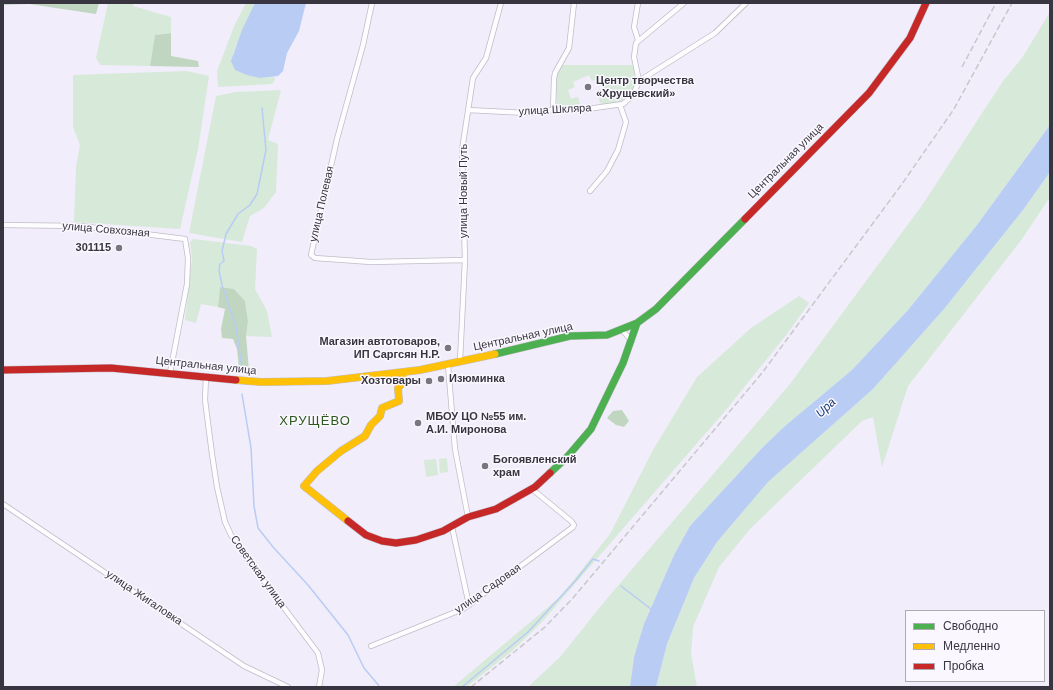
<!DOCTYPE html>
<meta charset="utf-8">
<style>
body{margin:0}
#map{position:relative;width:1053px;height:690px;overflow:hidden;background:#f1edfa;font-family:Arial,sans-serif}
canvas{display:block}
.frame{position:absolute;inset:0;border:4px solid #383540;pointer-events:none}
.legend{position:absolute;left:905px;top:610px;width:140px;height:72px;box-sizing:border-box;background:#faf8fe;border:1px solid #acaab2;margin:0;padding:5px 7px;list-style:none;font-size:12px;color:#383540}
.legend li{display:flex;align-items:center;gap:8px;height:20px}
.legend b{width:20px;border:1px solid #acaab2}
</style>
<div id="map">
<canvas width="1053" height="690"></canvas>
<div class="frame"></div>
<ul class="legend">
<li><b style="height:5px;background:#4caf50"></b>Свободно</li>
<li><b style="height:5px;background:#ffc107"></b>Медленно</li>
<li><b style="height:5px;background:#c62828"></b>Пробка</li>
</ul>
</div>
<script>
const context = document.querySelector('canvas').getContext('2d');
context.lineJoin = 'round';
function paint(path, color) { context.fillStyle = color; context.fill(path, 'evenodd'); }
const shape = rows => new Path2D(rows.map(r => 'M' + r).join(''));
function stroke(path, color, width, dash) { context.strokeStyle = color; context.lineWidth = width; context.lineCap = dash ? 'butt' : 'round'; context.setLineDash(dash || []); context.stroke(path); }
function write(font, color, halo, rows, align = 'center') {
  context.font = font + ' Arial,sans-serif'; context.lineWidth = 3; context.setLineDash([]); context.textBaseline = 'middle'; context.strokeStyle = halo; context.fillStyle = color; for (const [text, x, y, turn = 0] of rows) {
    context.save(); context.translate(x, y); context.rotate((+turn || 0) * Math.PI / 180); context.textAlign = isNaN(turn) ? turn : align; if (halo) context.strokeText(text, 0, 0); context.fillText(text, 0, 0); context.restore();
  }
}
const green = shape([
 [108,3,133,3,133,6,171,17,171,33,155,35,150,66,100,65,96,58],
 [246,3,255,3,233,53,235,70,260,78,274,77,275,80,272,84,218,87,217,71,235,24],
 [1050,12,1050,125,977,225,908,310,852,370,785,426,763,447,690,526,674,555,644,624,634,657,630,687,528,687,560,657,605,601,790,384,923,204,1003,81,1022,58],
 [562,65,631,65,634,67,635,84,632,93,620,102,601,105,596,91,603,88,600,78,592,81,589,75,573,82,575,87,568,90,571,99,578,97,581,108,557,106,556,77],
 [187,71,209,76,198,149,180,229,74,222,76,167,80,145,73,127,73,75],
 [281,90,268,140,278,144,276,192,264,208,250,216,242,242,189,233,216,96,236,92],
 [1050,172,1050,197,1022,239,908,386,882,467,873,417,862,421,750,529,719,567,693,627,691,654,697,687,656,687,667,644,694,578,717,542,768,482,873,389,944,309,1023,210],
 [193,239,251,246,257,249,255,289,267,311,272,337,246,336,248,321,245,301,234,289,220,287,218,307,201,304,196,323,185,320,192,259,190,242],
 [799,296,809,303,787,334,725,411,541,623,512,651,468,686,453,687,560,597,610,534,653,450,697,377,751,328],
 [447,458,448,472,440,473,439,459],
 [436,459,438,475,426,477,424,460]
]);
const forest = shape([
 [3,3,99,3,96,14,29,4,3,5],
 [171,33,171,56,198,61,199,67,150,66,155,35],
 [220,287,234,289,245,301,248,321,246,336,249,370,239,369,237,349,233,339,222,338,221,329,225,309,218,307],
 [622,410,629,421,624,427,616,425,607,418,613,411]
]);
const water = shape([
 [255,3,306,3,299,31,287,53,283,71,278,76,260,78,247,75,235,70,231,61,242,30],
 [1050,125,1050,172,1023,210,944,309,873,389,768,482,717,542,694,578,667,644,656,687,630,687,634,657,644,624,674,555,690,526,763,447,785,426,852,370,908,310,977,225]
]);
const stream = shape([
 [242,368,236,327,222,285,219,270,220,264,224,261,222,251,226,234,238,214,250,205,257,194,266,150,262,108],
 [242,394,251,448,254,506,258,528,273,547,308,585,348,635,364,668,380,687],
 [621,586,651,609],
 [462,687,528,632,576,580,593,559,599,561]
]);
const street = shape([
 [372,3,363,45,337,139,311,255,315,258,371,262,465,260],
 [638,40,634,27,638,3],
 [639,81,634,57,636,43,684,3],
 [468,110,527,113,553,110,580,110,623,104,633,95,639,81,715,33,746,3],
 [553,110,554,79,555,73,569,48,574,3],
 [590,191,607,171,618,150,626,122,620,105],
 [3,225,81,226,185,239,188,258,187,284,170,373],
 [622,330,632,341],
 [460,361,465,260,462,150,473,78,486,58,501,3],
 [448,365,455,449,468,517],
 [206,376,205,400,212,454,217,487,225,522,231,535,245,556,318,653,322,670,319,687],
 [3,504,244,666,288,687],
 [452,527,469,605],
 [371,646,463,609,573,527,574,525,571,521,532,489]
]);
const fast = shape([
 [495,354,570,336,607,335,637,323,656,309,745,219],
 [550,473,568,456,591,429,623,363,637,323]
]);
const slow = shape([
 [236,380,261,382,327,381,420,370,495,354],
 [348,521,304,486,317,471,341,451,365,436,371,425,380,416,382,408,399,401,398,388,404,381,402,373]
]);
const jam = shape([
 [745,219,869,93,910,38,926,3],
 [3,370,111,368,236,380],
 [348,521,366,535,382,541,396,543,416,540,443,531,468,517,496,509,535,487,550,473]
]);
const rail = shape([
 [962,67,996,3],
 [471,687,545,627,573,598,762,373,902,184,954,109,1012,3]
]);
const markers = [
 [588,87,4,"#797581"],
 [119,248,4,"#797581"],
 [448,348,4,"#797581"],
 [441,379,4,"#797581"],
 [429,381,4,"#797581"],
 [418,423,4,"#797581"],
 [485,466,4,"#797581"]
];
const poiNames = [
 ["Центр творчества",596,81],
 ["«Хрущевский»",596,94],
 ["301115",111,248,"right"],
 ["Магазин автотоваров,",440,342,"right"],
 ["ИП Саргсян Н.Р.",440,355,"right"],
 ["Изюминка",449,379],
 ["Хозтовары",421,381,"right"],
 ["МБОУ ЦО №55 им.",426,417],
 ["А.И. Миронова",426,430],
 ["Богоявленский",493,460],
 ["храм",493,473]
];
const streetNames = [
 ["улица Шкляра",555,110,-3],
 ["Центральная улица",786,161,-45],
 ["улица Новый Путь",464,191,-90],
 ["улица Полевая",322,204,-77],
 ["улица Совхозная",106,230,5],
 ["Центральная улица",523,337,-12],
 ["Центральная улица",206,366,6],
 ["Советская улица",258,572,54],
 ["улица Садовая",488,589,-35],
 ["улица Жигаловка",144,598,34]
];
const waterNames = [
 ["Upa",826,408,-44]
];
const quarterNames = [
 ["ХРУЩЁВО",315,421]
];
paint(green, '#d7e9d9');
paint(forest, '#c0d6c1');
paint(water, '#b8ccf4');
stroke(stream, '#b8ccf4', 1.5);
stroke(street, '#c0bdc7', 6);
stroke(fast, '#c0bdc7', 8);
stroke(slow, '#c0bdc7', 8);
stroke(jam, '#c0bdc7', 8);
stroke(street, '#fdfcfe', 4.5);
stroke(fast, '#4caf50', 7);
stroke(slow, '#ffc107', 7);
stroke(jam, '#c62828', 7);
stroke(rail, '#c8c7ca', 1.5, [6, 3]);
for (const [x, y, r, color] of markers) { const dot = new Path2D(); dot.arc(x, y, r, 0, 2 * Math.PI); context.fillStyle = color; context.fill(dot); stroke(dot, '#faf8fe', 1.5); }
write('bold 11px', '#383540', '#faf8fe', poiNames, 'left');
write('11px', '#383540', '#faf8fe', streetNames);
write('italic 12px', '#163976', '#faf8fe', waterNames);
context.letterSpacing = '1px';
write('13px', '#2c571e', '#faf8fe', quarterNames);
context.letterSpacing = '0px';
</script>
